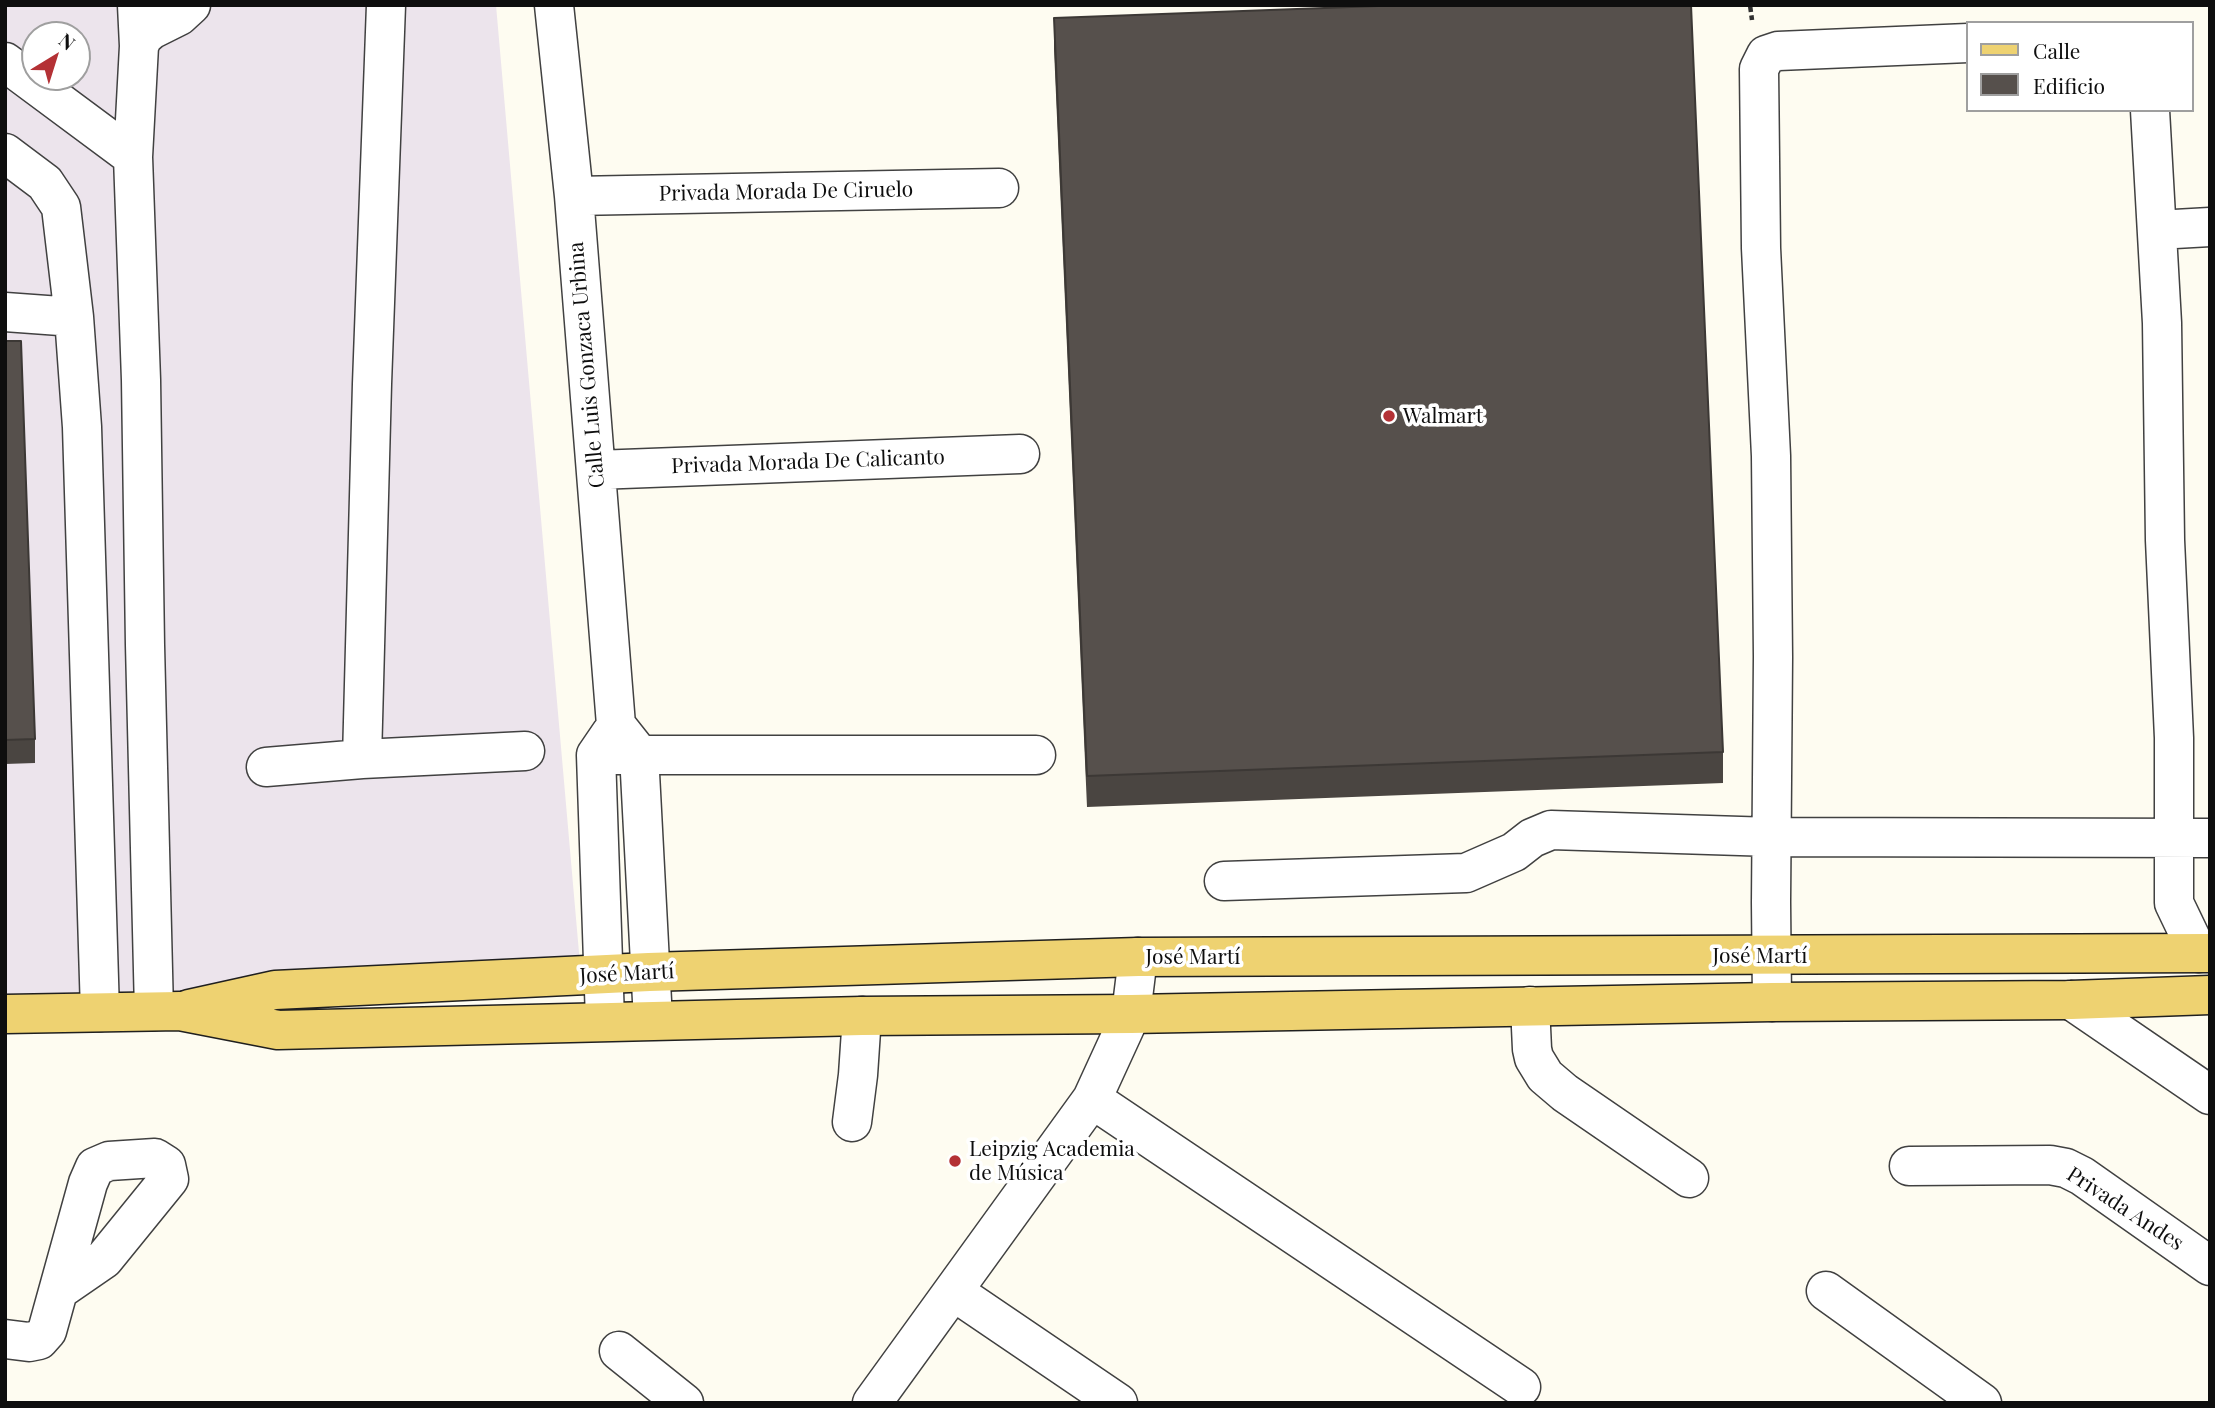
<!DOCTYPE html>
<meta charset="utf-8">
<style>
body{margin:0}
#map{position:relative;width:2215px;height:1408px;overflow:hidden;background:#fefcf1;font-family:"Playfair Display",serif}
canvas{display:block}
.frame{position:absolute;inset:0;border:7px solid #0e0e0e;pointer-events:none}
.legend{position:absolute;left:1966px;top:21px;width:228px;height:91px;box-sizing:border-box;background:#fff;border:2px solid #9f9f9f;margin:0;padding:9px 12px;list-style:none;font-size:21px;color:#0e0e0e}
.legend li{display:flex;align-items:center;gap:14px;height:35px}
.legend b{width:35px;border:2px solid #9f9f9f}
.north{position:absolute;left:21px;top:21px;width:70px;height:70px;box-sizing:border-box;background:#fff;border:2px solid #9f9f9f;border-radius:50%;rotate:38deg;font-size:19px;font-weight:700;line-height:28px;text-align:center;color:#0e0e0e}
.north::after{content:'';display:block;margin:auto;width:24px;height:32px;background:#b43135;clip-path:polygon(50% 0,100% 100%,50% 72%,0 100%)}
</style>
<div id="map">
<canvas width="2215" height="1408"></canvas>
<div class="frame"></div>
<ul class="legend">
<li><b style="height:9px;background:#eed271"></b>Calle</li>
<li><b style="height:19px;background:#56504c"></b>Edificio</li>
</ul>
<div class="north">N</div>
</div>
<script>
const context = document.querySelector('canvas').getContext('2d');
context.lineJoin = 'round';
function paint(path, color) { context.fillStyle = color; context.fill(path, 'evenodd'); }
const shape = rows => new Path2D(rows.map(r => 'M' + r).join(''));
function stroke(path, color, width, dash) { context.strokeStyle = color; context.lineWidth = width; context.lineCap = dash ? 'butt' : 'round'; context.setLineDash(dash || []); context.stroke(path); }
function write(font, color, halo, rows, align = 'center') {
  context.font = font + ' "Playfair Display",serif'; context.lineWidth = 7; context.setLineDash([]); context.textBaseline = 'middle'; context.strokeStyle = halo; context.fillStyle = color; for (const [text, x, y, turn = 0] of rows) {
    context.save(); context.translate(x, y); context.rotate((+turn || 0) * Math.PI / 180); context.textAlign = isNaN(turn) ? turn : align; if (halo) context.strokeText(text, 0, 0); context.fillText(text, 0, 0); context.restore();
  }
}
const industrial = shape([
 [5,5,496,5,580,964,5,1004],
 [35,35,77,35,77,77,35,77]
]);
const path = shape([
 [1750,5,1752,20]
]);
const minor = shape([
 [137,5,139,46,133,157,141,380,145,645,154,1011],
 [554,5,574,196,616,725,639,754,653,1020],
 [139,46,143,37,151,30,179,16,191,5],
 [5,62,133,157],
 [2150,110,2162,323,2165,540,2174,738,2174,903,2198,953],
 [5,153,45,183,61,207,74,317,82,427,100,1012],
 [574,196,999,188],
 [2157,230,2210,227],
 [5,312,74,317],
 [596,470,1020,454],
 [596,755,1036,755],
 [362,759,372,384,386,5],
 [266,767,362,759,525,751],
 [1224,881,1466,873,1514,852,1532,838,1551,830,1772,837,2210,838],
 [2071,1000,2210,1095],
 [1772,1002,1771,902,1773,657,1771,456,1761,248,1759,69,1766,55,1778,51,1968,43],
 [1530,1006,1532,1049,1534,1058,1545,1076,1565,1093,1689,1178],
 [605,1020,596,755,611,733],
 [1092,1099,1521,1387],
 [852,1122,858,1075,862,1016],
 [1909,1166,2050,1165,2066,1168,2082,1176,2210,1266],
 [953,1291,1118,1403],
 [1826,1291,1982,1403],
 [5,1339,29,1342,39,1340,47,1331,88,1183,95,1167,109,1161,155,1158,166,1165,169,1179,104,1259,59,1290],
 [619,1351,684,1403],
 [872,1403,1092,1099,1131,1014,1138,957]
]);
const major = shape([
 [189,1009,275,990,649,972,1138,957,2210,953],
 [5,1014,180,1011,278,1030,862,1016,1131,1014,1772,1002,2071,1000,2210,995]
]);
const wall = shape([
 [1054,18,1723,752,1723,783,1087,807,1054,49],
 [5,341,35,739,35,763,5,764]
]);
const building = shape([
 [1405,5,1691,5,1723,752,1087,776,1054,18,1405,5],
 [5,341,21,341,35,739,5,740,5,341]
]);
const markers = [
 [1389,416,7,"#b43135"],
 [955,1161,7,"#b43135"]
];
const streetNames = [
 ["Privada Morada De Ciruelo",786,192,-1],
 ["Calle Luis Gonzaca Urbina",587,365,-95],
 ["Privada Morada De Calicanto",808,462,-2],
 ["José Martí",1760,956],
 ["José Martí",1193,957],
 ["José Martí",627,974,-3],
 ["Privada Andes",2125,1209,33]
];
const poiNames = [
 ["Walmart",1403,416],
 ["Leipzig Academia",969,1149],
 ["de Música",969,1173]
];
paint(industrial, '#ece4ec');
stroke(minor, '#414141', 41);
stroke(major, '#1f1f1f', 41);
stroke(path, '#303030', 4.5, [7, 3.5]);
stroke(minor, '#fff', 38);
stroke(major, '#eed271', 38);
paint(wall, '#4a4541');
paint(building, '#56504c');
stroke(building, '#3c3835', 2);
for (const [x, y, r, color] of markers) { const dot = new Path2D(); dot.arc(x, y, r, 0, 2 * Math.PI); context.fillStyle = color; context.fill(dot); stroke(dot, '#fff', 2.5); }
write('21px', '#0e0e0e', '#fff', streetNames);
write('21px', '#0e0e0e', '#fff', poiNames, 'left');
</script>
